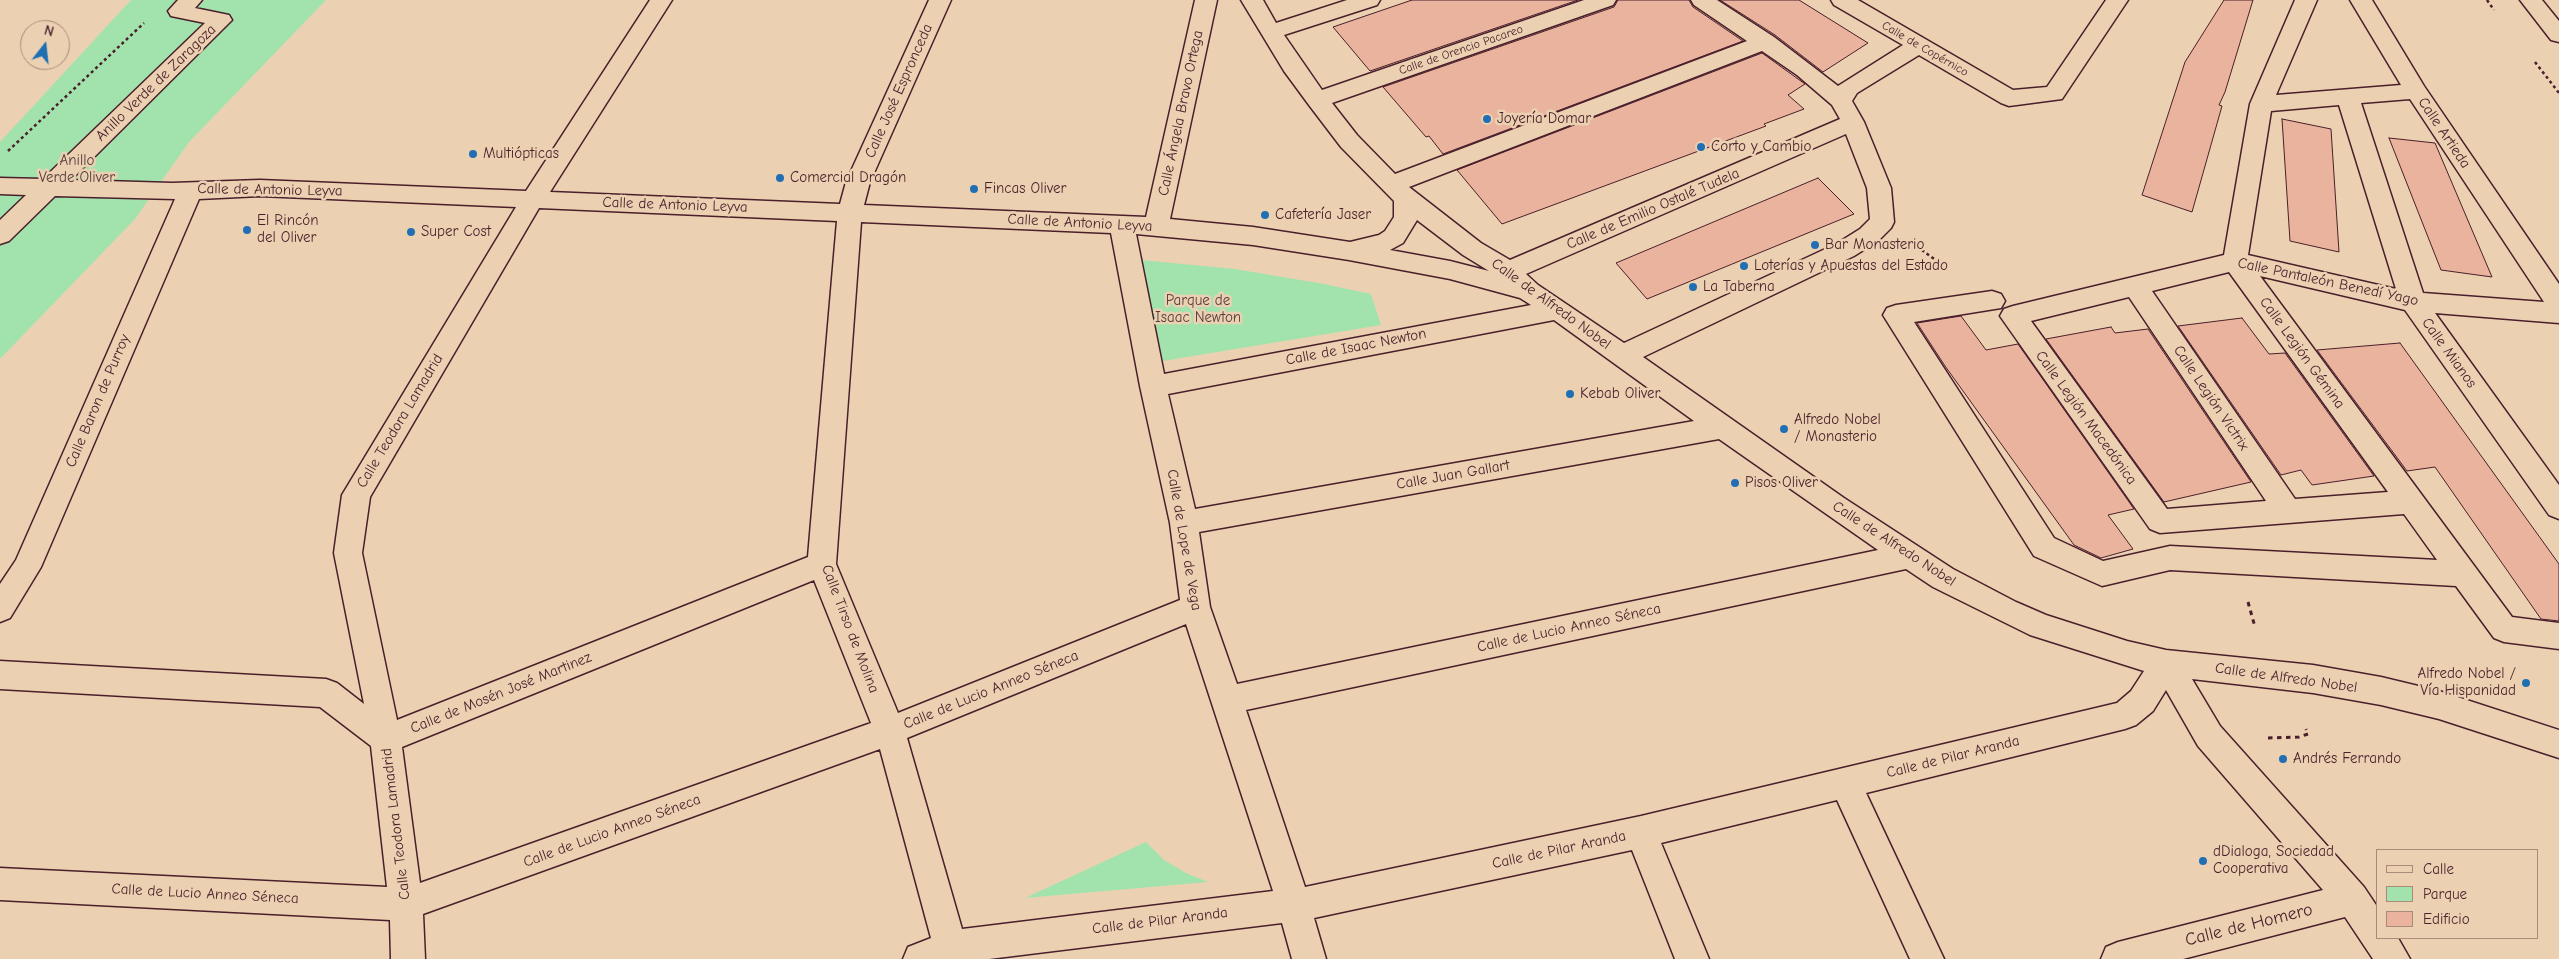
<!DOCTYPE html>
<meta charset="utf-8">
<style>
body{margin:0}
#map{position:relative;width:2559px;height:959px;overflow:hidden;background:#ebd1b2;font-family:"Comic Neue",sans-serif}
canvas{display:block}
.legend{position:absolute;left:2376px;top:849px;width:162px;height:90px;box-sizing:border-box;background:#ebd1b2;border:1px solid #ab8a7c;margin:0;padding:6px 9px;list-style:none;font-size:15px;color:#4a1f2b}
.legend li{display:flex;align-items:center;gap:10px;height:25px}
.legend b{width:25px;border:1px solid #ab8a7c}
.north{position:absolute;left:20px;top:20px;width:50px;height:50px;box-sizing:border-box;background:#ebd1b2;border:1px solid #ab8a7c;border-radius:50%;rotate:16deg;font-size:14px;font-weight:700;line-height:20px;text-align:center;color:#4a1f2b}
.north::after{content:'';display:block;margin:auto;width:18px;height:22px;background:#1f6fb2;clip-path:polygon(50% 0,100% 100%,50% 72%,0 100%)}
</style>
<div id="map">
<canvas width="2559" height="959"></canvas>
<ul class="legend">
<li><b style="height:6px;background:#ebd1b2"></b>Calle</li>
<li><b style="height:14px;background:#a2e3ad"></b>Parque</li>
<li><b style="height:14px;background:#eab39e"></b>Edificio</li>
</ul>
<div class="north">N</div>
</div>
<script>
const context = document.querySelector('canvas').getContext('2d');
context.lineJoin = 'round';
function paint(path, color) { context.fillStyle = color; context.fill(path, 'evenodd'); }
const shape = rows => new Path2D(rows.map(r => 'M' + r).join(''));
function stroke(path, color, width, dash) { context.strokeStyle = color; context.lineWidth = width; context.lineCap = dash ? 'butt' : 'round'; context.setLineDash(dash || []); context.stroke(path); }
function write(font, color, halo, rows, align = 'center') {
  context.font = font + ' "Comic Neue",sans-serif'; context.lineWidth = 5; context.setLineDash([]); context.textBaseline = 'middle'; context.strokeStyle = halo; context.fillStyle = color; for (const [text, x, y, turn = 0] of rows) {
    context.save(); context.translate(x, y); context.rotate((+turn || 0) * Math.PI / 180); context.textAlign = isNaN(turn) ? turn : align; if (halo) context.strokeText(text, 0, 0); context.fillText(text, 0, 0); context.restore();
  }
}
const green = shape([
 [131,0,326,0,189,142,135,219,0,359,0,142],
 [1141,260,1235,269,1324,284,1371,294,1381,325,1163,361],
 [1146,842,1164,860,1186,873,1208,882,1025,898]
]);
const building = shape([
 [1412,0,1578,0,1370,71,1333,27,1412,0],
 [1618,0,1689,0,1693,7,1743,41,1443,154,1429,136,1426,137,1383,87,1614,7,1618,0],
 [1720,0,1799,0,1868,43,1823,72,1775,35,1720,0],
 [2224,0,2253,0,2225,92,2219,105,2222,106,2192,212,2142,195,2185,62,2224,0],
 [1762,53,1805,84,1788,95,1804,109,1764,124,1766,126,1502,224,1457,170,1762,53],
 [2282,119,2331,129,2339,252,2290,241,2282,119],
 [2389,138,2435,143,2492,277,2441,270,2389,138],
 [1818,178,1854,214,1647,299,1616,263,1818,178],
 [1961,316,1986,350,2018,344,2134,509,2108,515,2133,549,2101,558,2074,545,1945,366,1917,323,1961,316],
 [2242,318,2269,354,2285,353,2374,476,2312,485,2301,470,2281,475,2178,326,2242,318],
 [2111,327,2115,333,2148,329,2251,482,2164,502,2046,339,2111,327],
 [2400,343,2559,564,2559,621,2541,619,2435,467,2407,471,2317,350,2400,343]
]);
const pathFar1 = shape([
 [2487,0,2494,10],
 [2535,62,2559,93],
 [8,151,144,23],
 [1912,243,1948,269]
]);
const path = shape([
 [2248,602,2255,627],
 [2268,738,2299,737,2308,734,2306,729]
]);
const minor = shape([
 [178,0,202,0,195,8,229,15,232,20,71,180,172,183,260,180,526,191,650,0,672,0,550,192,840,204,846,182,929,0,951,0,870,182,864,205,1146,217,1195,0,1217,0,1170,219,1253,227,1350,242,1379,235,1385,231,1394,217,1394,201,1341,147,1309,105,1284,71,1241,0,1263,0,1276,23,1347,0,1380,0,1377,5,1284,35,1322,90,1584,0,1616,0,1613,5,1332,103,1357,135,1395,174,1747,41,1694,5,1691,0,1717,0,1774,37,1838,86,1903,45,1834,5,1831,0,1858,0,2013,90,2047,87,2106,0,2128,0,2062,99,2009,106,2001,103,1919,55,1857,93,1852,101,1864,122,1891,188,1894,222,1891,228,1878,241,1854,256,1643,357,1844,498,1953,569,2016,602,2046,615,2127,641,2166,650,2313,665,2381,677,2439,691,2559,730,2559,758,2439,719,2381,705,2313,693,2192,679,2220,726,2364,887,2378,908,2378,938,2398,938,2410,959,2373,959,2345,917,2183,959,2101,959,2106,947,2118,942,2323,890,2198,746,2166,690,2153,711,2136,725,2125,729,1866,793,1944,959,1910,959,1837,800,1661,843,1709,959,1675,959,1632,850,1314,918,1326,959,1292,959,1282,923,989,959,903,959,908,947,931,938,880,749,423,914,425,959,391,959,390,920,0,900,0,868,387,887,371,746,320,707,0,689,0,661,326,679,337,683,364,704,334,553,342,495,516,207,260,196,199,199,41,567,10,618,0,622,0,584,16,560,175,199,55,196,9,241,0,244,0,220,26,195,0,194,0,178,43,179,205,23,171,16,168,11,178,0],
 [1762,51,1797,75,1832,105,1840,119,1510,260,1481,243,1409,187,1762,51],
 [1846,134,1867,188,1870,219,1860,229,1836,244,1624,343,1538,285,1526,274,1846,134],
 [539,208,837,221,808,557,397,720,362,553,370,497,539,208],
 [1417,220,1463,255,1489,271,1450,261,1390,250,1403,243,1417,220],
 [861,222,1111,233,1140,386,1170,523,1180,600,898,713,836,564,861,222],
 [1136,234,1253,245,1349,260,1450,279,1520,298,1531,305,1164,374,1136,234],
 [1554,320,1694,421,1195,509,1168,394,1554,320],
 [1719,439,1878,550,1237,684,1210,607,1199,532,1719,439],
 [1906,569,1933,587,2030,635,2144,671,2131,691,2117,703,1641,816,1305,887,1246,710,1906,569],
 [814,580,871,723,420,883,402,747,814,580],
 [1186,624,1273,891,962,929,907,738,1186,624],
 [2295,0,2317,0,2276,95,2401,85,2350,0,2372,0,2424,86,2559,284,2559,323,2435,313,2559,485,2559,519,2549,515,2405,310,2260,276,2512,617,2559,623,2559,649,2504,642,2494,638,2456,586,2170,570,2102,586,2034,556,1883,315,1887,308,1896,305,1992,291,2001,294,2005,301,2001,308,1914,322,2054,538,2103,561,2170,546,2437,560,2404,514,2160,533,2150,529,2000,316,2004,309,2013,306,2224,255,2250,104,2295,0],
 [2410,99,2544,302,2423,293,2361,103,2410,99],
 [2339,105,2396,289,2248,255,2271,111,2339,105],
 [2229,272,2388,492,2295,499,2152,291,2229,272],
 [2129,297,2266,501,2167,509,2031,321,2129,297]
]);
const highway = shape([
 [2520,0,2542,0,2559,21,2559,42,2551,40,2520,0]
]);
const markers = [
 [1487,119,5,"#1f6fb2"],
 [1701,147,5,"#1f6fb2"],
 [473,154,5,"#1f6fb2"],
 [780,178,5,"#1f6fb2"],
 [974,189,5,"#1f6fb2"],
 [1265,215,5,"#1f6fb2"],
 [247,230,5,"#1f6fb2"],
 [411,232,5,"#1f6fb2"],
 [1815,245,5,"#1f6fb2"],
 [1744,266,5,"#1f6fb2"],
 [1693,287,5,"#1f6fb2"],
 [1570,394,5,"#1f6fb2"],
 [1784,429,5,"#1f6fb2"],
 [1735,483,5,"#1f6fb2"],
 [2526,683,5,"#1f6fb2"],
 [2283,759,5,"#1f6fb2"],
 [2203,861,5,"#1f6fb2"]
];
const farStreetnames = [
 ["Calle de Copérnico",1925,49,30],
 ["Calle de Orencio Pacareo",1461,50,-19]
];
const streetNames = [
 ["Anillo Verde de Zaragoza",156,83,-44],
 ["Calle José Espronceda",899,91,-66],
 ["Calle Ángela Bravo Ortega",1181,113,-78],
 ["Calle Artieda",2444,133,56],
 ["Calle de Antonio Leyva",270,190,1],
 ["Calle de Antonio Leyva",675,205,2],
 ["Calle de Emilio Ostalé Tudela",1653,209,-23],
 ["Calle de Antonio Leyva",1080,223,3],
 ["Calle Pantaleón Benedí Yago",2328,282,12],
 ["Calle de Alfredo Nobel",1551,304,36],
 ["Calle de Isaac Newton",1356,347,-11],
 ["Calle Legión Gémina",2302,353,54],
 ["Calle Mianos",2449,353,54],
 ["Calle Legión Victrix",2211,398,56],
 ["Calle Baron de Purroy",98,401,-67],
 ["Calle Legión Macedónica",2086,418,54],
 ["Calle Teodora Lamadrid",400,421,-59],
 ["Calle Juan Gallart",1453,475,-10],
 ["Calle de Lope de Vega",1184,540,80],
 ["Calle de Alfredo Nobel",1894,544,33],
 ["Calle de Lucio Anneo Séneca",1569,628,-12],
 ["Calle Tirso de Molina",850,629,69],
 ["Calle de Alfredo Nobel",2286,678,8],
 ["Calle de Lucio Anneo Séneca",991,690,-22],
 ["Calle de Mosén José Martinez",501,693,-22],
 ["Calle de Pilar Aranda",1953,757,-14],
 ["Calle Teodora Lamadrid",396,824,-97],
 ["Calle de Lucio Anneo Séneca",612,831,-20],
 ["Calle de Pilar Aranda",1559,850,-12],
 ["Calle de Lucio Anneo Séneca",205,894,3],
 ["Calle de Pilar Aranda",1160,921,-7]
];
const poiNames = [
 ["Joyería Domar",1497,119],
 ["Corto y Cambio",1711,147],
 ["Multiópticas",483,154],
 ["Comercial Dragón",790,178],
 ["Fincas Oliver",984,189],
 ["Cafetería Jaser",1275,215],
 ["El Rincón",257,221],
 ["del Oliver",257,238],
 ["Super Cost",421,232],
 ["Bar Monasterio",1825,245],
 ["Loterías y Apuestas del Estado",1754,266],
 ["La Taberna",1703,287],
 ["Kebab Oliver",1580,394],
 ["Alfredo Nobel",1794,420],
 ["/ Monasterio",1794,437],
 ["Pisos Oliver",1745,483],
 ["Alfredo Nobel /",2516,674,"right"],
 ["Vía Hispanidad",2516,691,"right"],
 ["Andrés Ferrando",2293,759],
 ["dDialoga, Sociedad",2213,852],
 ["Cooperativa",2213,869]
];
const parkNames = [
 ["Anillo",77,161],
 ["Verde Oliver",77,178],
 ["Parque de",1198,301],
 ["Isaac Newton",1198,318]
];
const nearStreetnames = [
 ["Calle de Homero",2249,925,-14]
];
paint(green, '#a2e3ad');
paint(building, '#eab39e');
stroke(building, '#4a1f2b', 1);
stroke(minor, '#4a1f2b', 3);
stroke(highway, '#4a1f2b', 3);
stroke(pathFar1, '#4a1f2b', 2.5, [3, 3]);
stroke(path, '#4a1f2b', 3, [4.5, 4.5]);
paint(minor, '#ebd1b2');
paint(highway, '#ebd1b2');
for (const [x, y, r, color] of markers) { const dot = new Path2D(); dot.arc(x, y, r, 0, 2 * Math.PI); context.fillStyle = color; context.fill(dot); stroke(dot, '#ebd1b2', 2); }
write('12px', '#4a1f2b', '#ebd1b2', farStreetnames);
write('15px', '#4a1f2b', '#ebd1b2', streetNames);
write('15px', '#4a1f2b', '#ebd1b2', poiNames, 'left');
write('15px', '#573c3e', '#ebd1b2', parkNames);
write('18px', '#4a1f2b', '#ebd1b2', nearStreetnames);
</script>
